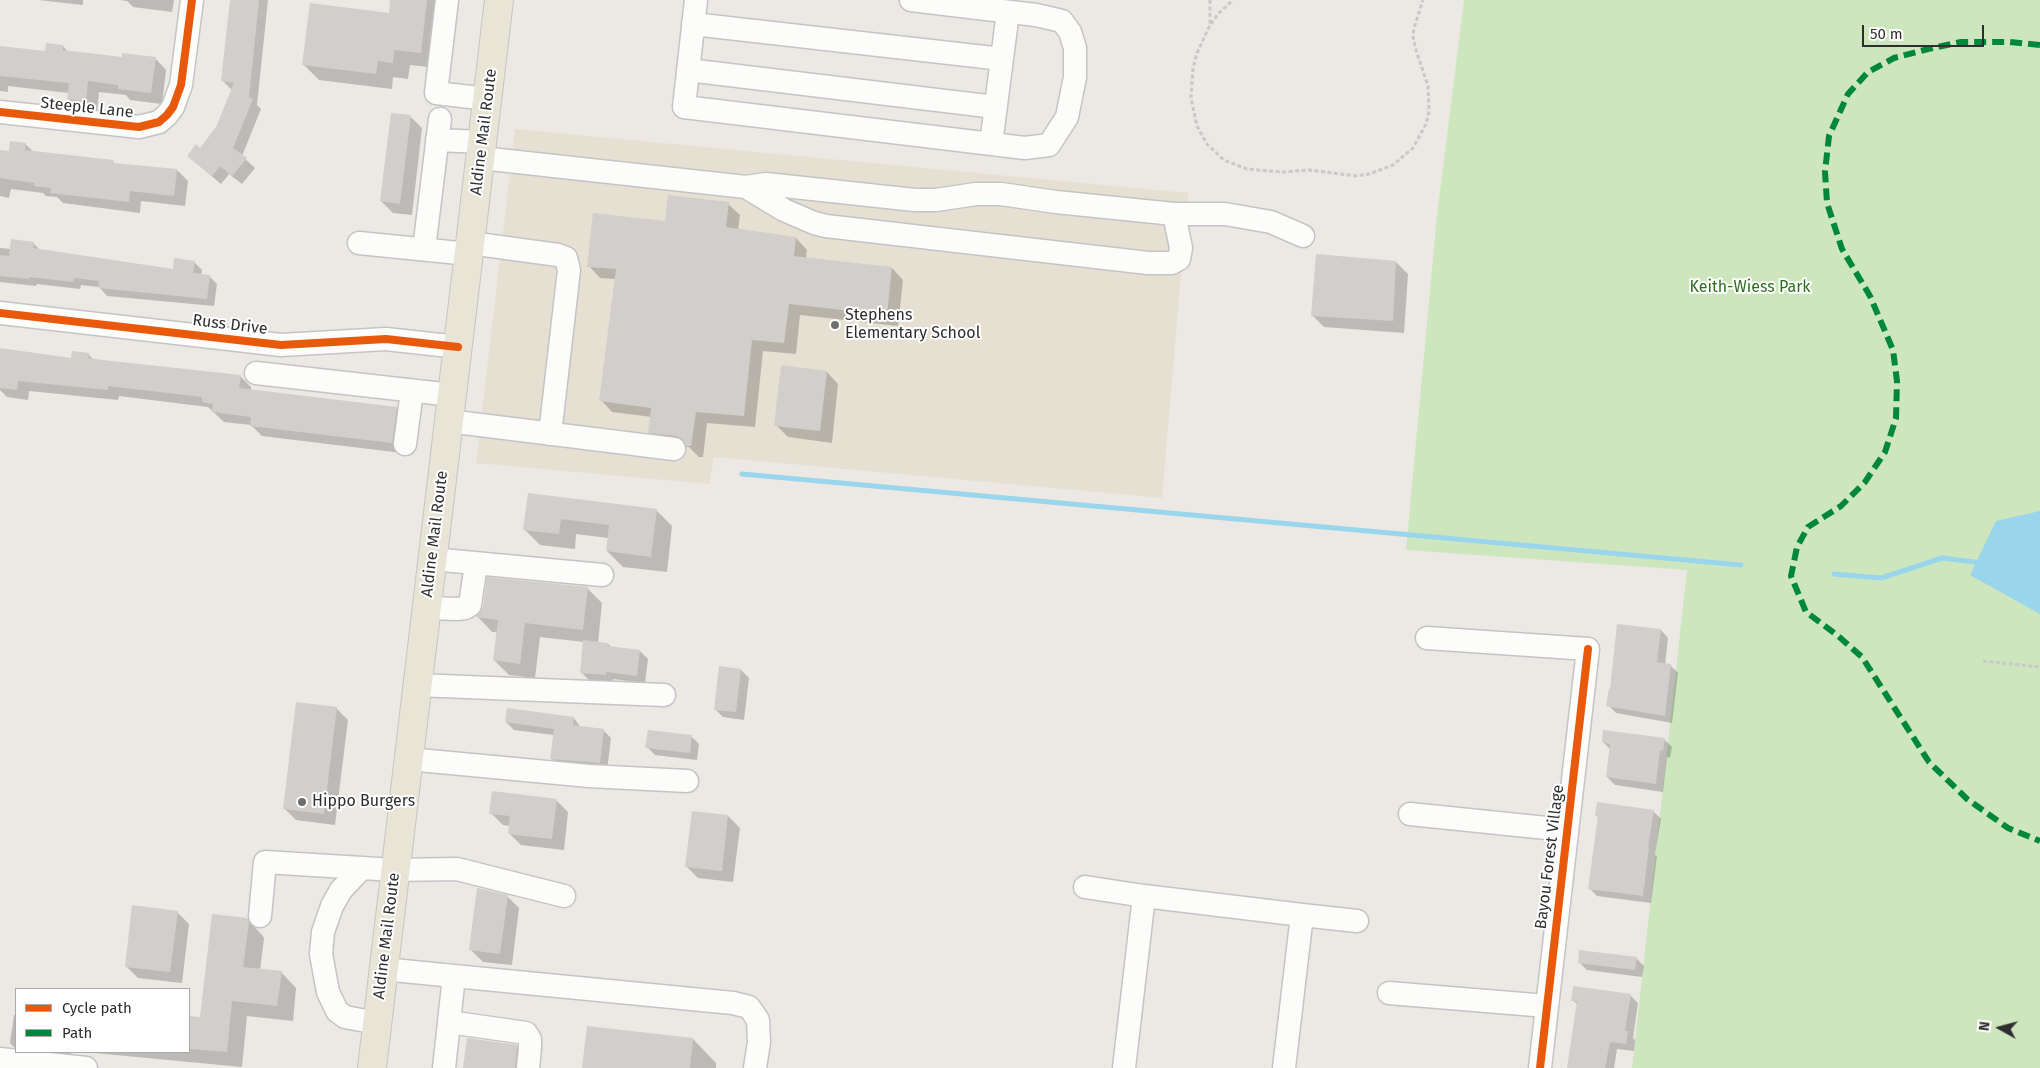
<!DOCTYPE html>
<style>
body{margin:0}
#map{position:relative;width:2040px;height:1068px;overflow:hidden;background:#ece8e4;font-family:"Fira Sans",sans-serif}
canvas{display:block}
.legend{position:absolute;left:15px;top:988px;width:175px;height:65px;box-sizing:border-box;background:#fff;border:1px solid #ababab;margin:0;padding:6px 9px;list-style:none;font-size:15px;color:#2e2e2e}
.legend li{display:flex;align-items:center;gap:10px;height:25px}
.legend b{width:25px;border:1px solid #ababab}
.north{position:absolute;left:1975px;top:1003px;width:50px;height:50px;-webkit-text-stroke:4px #fff;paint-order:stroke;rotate:277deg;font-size:14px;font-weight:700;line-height:20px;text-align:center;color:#2e2e2e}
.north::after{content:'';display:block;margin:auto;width:18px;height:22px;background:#2e2e2e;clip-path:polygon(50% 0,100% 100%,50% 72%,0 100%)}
.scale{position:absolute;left:1862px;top:25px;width:122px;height:22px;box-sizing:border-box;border:2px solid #2e2e2e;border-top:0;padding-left:6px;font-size:15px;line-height:18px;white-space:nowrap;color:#2e2e2e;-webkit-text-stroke:4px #fff;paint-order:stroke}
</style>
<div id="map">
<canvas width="2040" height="1068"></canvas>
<ul class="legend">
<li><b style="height:6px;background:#e8590c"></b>Cycle path</li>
<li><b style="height:6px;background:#00873e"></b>Path</li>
</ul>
<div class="north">N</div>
<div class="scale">50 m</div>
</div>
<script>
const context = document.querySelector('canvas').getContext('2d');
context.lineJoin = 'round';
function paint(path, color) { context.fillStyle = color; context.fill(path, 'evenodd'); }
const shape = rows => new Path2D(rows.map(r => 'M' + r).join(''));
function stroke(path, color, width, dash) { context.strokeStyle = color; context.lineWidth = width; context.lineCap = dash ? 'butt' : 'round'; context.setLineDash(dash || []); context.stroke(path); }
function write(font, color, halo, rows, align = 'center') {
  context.font = font + ' "Fira Sans",sans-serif'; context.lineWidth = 4; context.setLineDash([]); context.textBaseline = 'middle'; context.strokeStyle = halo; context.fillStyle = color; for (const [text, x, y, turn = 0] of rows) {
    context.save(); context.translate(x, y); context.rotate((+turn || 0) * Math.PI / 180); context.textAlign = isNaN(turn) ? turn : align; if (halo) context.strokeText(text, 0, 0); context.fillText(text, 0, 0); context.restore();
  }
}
const education = shape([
 [515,129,1188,193,1162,498,714,457,709,484,476,463]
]);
const green = shape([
 [1464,0,2040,0,2040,1068,1632,1068,1687,570,1406,550,1437,215]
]);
const water = shape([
 [2040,511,2040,614,1970,575,1996,521]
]);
const shadow = shape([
 [38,0,83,0,83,5],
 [120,0,174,0,172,12,133,7,127,1],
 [232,0,268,0,257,105,261,109,242,156,255,168,242,184,229,174,221,184,188,156,200,150,217,128,232,90,223,81],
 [391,0,439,0,437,68,410,65,408,79,393,77,392,89,319,80,303,64,390,14],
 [63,46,68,52,123,59,155,58,166,70,162,104,130,100,126,95,99,92,97,112,80,110,68,99,69,93,8,86,8,92,0,91,0,47,46,52],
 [410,116,422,128,412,215,393,213,381,201],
 [25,144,34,152,113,161,116,165,177,170,188,181,185,206,141,201,140,213,63,203,57,197,46,196,43,193,11,189,9,198,0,196,0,152,10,153],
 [728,204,740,215,738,230,796,238,807,250,806,259,892,268,903,280,898,326,800,315,796,354,763,351,755,427,707,423,703,457,699,457,689,447,661,444,650,432,652,417,612,412,601,400,616,279,600,278,589,266,666,222],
 [33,243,41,251,174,270,194,262,202,270,201,275,209,276,217,284,214,306,107,296,99,287,81,285,80,289,37,284,36,286,0,282,0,248,11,249],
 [1396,262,1408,274,1404,333,1324,327,1312,315],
 [0,349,72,360,88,354,94,360,240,376,251,387,251,391,396,409,407,419,402,453,262,436,251,425,224,422,208,407,119,396,118,400,29,391,28,400,7,397,0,390],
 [827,372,838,384,832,443,788,437,776,425],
 [529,494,656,510,672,526,667,572,623,567,607,551,608,538,576,534,575,549,540,545,524,529],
 [587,588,602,603,598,643,608,644,612,648,640,651,648,659,645,683,613,679,613,682,589,680,582,673,584,642,540,637,535,678,509,675,494,660,497,632,492,632,478,617],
 [1661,630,1668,638,1665,665,1670,665,1678,673,1672,723,1616,713,1608,705],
 [721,668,741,670,749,678,744,720,723,717,715,709],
 [336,708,348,720,335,825,296,820,284,808],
 [574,718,581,728,603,730,611,738,607,771,559,766,552,759,554,735,514,730,506,722],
 [691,736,699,744,697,760,655,755,647,747],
 [1664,739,1672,747,1670,758,1667,757,1663,792,1615,785,1607,777,1610,749,1603,742],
 [556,800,568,812,564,850,521,845,509,833,510,826,503,825,491,813],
 [1653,811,1661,819,1655,855,1657,856,1651,903,1597,896,1589,888,1599,818,1596,815],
 [728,816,740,828,733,882,698,878,686,866],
 [507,896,519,908,512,965,483,962,471,950],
 [177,912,189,924,182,983,138,978,126,966],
 [247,919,262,935,264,938,260,970,281,972,296,988,293,1021,247,1016,242,1067,84,1052,189,1052,189,1017,201,1019],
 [1636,958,1644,966,1642,977,1587,970,1579,962],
 [1631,996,1638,1003,1633,1038,1635,1040,1634,1051,1617,1049,1614,1068,1568,1068,1578,1005,1573,1000],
 [14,1015,16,1015,16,1049,10,1043],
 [693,1039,716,1063,716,1068,583,1068],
 [516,1046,532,1062,532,1068,464,1068],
 [19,1052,71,1052,70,1064]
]);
const stream = shape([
 [742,474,1741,565],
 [1834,574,1881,578,1942,558,1982,563]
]);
const building = shape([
 [230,0,259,0,249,97,253,99,233,148,247,158,232,176,220,166,212,176,187,156,196,144,200,148,216,127,234,83,221,81],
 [390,0,427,0,421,53,394,50,393,63,378,61,376,74,302,65,310,3,389,13],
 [46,43,63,45,63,50,122,57,122,53,156,57,151,93,118,89,118,85,88,81,86,101,67,99,69,83,0,76,0,46,45,51],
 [391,113,411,115,400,204,380,201],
 [10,141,26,143,25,150,113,160,113,163,177,169,174,196,130,191,129,202,50,193,51,188,34,186,34,183,0,178,0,150,9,151],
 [668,195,729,202,726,227,796,237,794,256,892,267,887,315,789,304,784,343,752,340,744,416,696,412,691,446,686,446,682,439,676,436,648,433,651,408,599,401,616,269,587,267,593,213,665,221],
 [11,239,34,242,33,248,173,269,174,258,195,261,193,273,210,275,207,299,98,288,99,281,74,278,73,282,29,277,29,279,0,276,0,255,9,256],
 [1316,254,1396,261,1393,321,1311,316],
 [0,348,71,358,72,351,89,353,88,358,111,361,241,375,239,388,397,407,392,443,250,426,251,417,212,412,213,404,202,402,202,397,108,386,108,390,18,381,17,390,0,388],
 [781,365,827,371,820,431,774,426],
 [528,493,657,509,651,557,606,551,609,525,561,519,559,534,523,530],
 [487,577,588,587,583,630,525,623,520,664,493,660,498,620,476,617,483,607],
 [1617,624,1661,629,1657,662,1671,664,1665,716,1606,706,1609,689,1610,689],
 [583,640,608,643,608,646,640,650,637,676,606,672,606,675,580,673],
 [719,666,741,669,736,712,714,710],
 [296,702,337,707,324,814,283,809],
 [507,708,574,717,573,725,604,729,600,763,550,759,554,729,505,722],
 [648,730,692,735,690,753,645,748],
 [1603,730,1665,738,1663,751,1660,750,1656,784,1606,777,1610,744,1602,742],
 [492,791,557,799,552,839,508,834,510,816,489,814],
 [1597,802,1654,810,1648,847,1649,847,1643,896,1588,889,1598,816,1595,815],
 [692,811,728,815,722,871,685,867],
 [477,888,508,895,500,954,469,950],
 [132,905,178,911,170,972,125,967],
 [212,914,247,918,249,922,243,967,282,971,277,1006,232,1001,227,1052,189,1049,189,1016,200,1017],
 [1579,950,1637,957,1635,970,1578,963],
 [1573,986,1631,994,1625,1031,1628,1031,1626,1044,1610,1042,1605,1068,1567,1068,1577,1001,1571,1001],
 [587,1026,693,1038,690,1068,582,1068],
 [467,1038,517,1045,515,1068,463,1068]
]);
const path = shape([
 [1210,0,1210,25,1197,53,1193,68,1191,98,1197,126,1207,144,1224,160,1247,169,1281,172,1309,170,1356,176,1369,174,1393,165,1413,148,1426,124,1429,111,1428,86,1416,50,1413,37,1414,28,1423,0],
 [1211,24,1218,14,1233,0],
 [1983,661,2040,667]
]);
const minor = shape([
 [447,0,436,93,488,99],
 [696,0,684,107,1025,148,1049,145,1067,117,1075,77,1075,48,1070,32,1062,21,1036,15,911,0],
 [693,24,1002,59],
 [688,70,995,107],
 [0,112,139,127,159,122,167,115,173,107,181,85,192,0],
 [437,140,482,142],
 [991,144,1008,12],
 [481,158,746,187],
 [766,184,915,200,936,200,976,194,1001,194,1056,202,1174,214,1181,248,1179,259,1172,263,1148,263,826,226,814,223,784,210,746,187,766,184],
 [1174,214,1225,214,1271,222,1303,236],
 [359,243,469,254],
 [470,243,558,255,566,258,569,270,550,434],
 [424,249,440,119],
 [0,313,281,345,386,339,458,347],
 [256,373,452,395],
 [448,421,674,449],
 [405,444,412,391],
 [432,559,602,575],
 [426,608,457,609,465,608,470,605,476,564],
 [1427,638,1588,649,1540,1068],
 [417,685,664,695],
 [408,759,589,776,687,781],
 [1410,814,1566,830],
 [362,868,341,890,332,906,323,932,321,954,328,992,337,1011,345,1017,377,1023],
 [1085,887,1144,896],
 [1302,915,1357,921],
 [260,916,265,862,394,870,457,869,564,896],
 [383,969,454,976,444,1068],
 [454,976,733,1003,749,1007,758,1020,759,1042,755,1068],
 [1389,993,1547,1006],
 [449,1022,526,1033,530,1039,530,1048,528,1068],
 [0,1059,86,1068],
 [1124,1068,1144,896,1302,915,1284,1068]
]);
const major = shape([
 [372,1068,499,0]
]);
const quiet = shape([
 [2040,45,2010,42,1961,42,1928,49,1894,58,1868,72,1848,94,1829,136,1825,172,1827,203,1842,249,1870,296,1893,350,1897,381,1896,418,1885,452,1865,482,1841,506,1808,527,1797,547,1791,576,1806,612,1837,635,1862,657,1929,762,1967,799,2008,828,2040,841]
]);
const cycleway = shape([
 [0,112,139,127,159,122,167,115,173,107,181,85,192,0],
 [0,313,281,345,386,339,458,347],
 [1540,1068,1588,649]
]);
const markers = [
 [835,325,5,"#706f6e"],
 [302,802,5,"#706f6e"]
];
const streetNames = [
 ["Steeple Lane",87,108,6],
 ["Aldine Mail Route",484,132,-83],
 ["Russ Drive",230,325,7],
 ["Aldine Mail Route",435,534,-83],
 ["Bayou Forest Village",1550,857,-83],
 ["Aldine Mail Route",387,936,-83]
];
const parkNames = [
 ["Keith-Wiess Park",1750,288]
];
const poiNames = [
 ["Stephens",845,316],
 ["Elementary School",845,334],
 ["Hippo Burgers",312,802]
];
paint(education, '#e6e0d3');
paint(green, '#cee6be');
paint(water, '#99d6ec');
paint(shadow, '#0003');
stroke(stream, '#99d6ec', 5);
paint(building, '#d1cecb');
stroke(minor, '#c5c4c5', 25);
stroke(major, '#c6c5c4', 30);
stroke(path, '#c9c9c8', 3, [4, 2.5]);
stroke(minor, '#fcfcfb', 22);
stroke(major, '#e8e4d6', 28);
stroke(quiet, '#00873e', 6, [12, 6]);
stroke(cycleway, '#e8590c', 8);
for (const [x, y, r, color] of markers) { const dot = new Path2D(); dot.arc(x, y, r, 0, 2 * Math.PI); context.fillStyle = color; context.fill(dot); stroke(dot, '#fff', 2); }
write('16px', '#2e2e2e', '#fff', streetNames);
write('16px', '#2c6e1b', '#fff', parkNames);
write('16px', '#2e2e2e', '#fff', poiNames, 'left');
</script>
